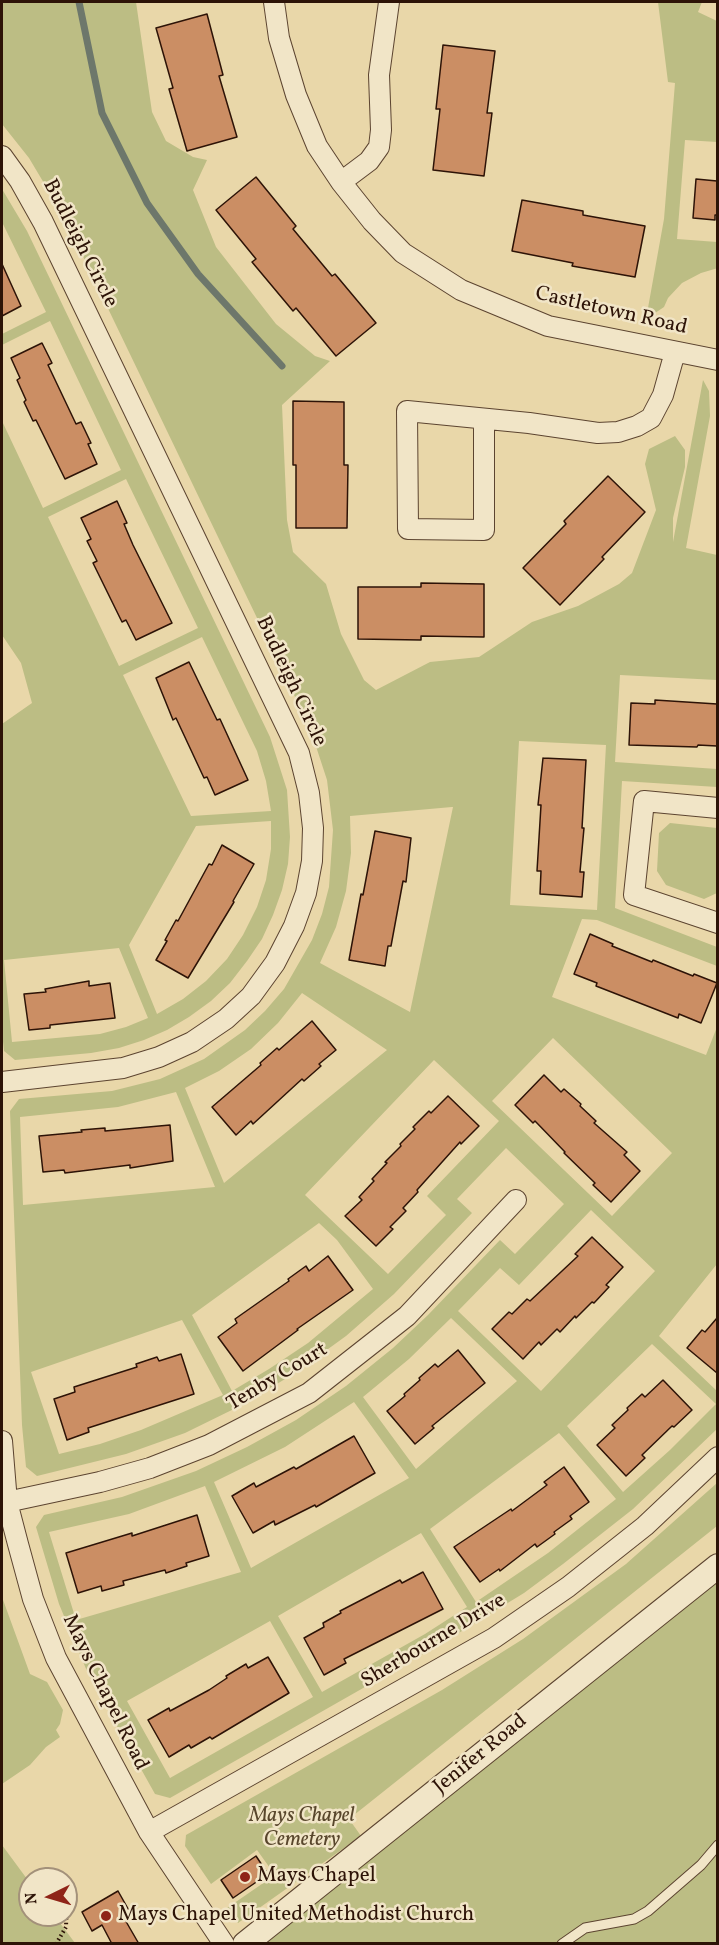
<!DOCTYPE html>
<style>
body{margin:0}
#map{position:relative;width:719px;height:1945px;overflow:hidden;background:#e9d7a9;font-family:Vollkorn,serif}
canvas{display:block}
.frame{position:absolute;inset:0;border:3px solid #2d1307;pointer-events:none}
.north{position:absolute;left:18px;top:1867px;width:60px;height:60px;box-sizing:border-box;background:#f1e5c7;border:2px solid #a3917a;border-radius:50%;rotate:265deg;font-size:16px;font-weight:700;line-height:24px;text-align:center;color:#2d1307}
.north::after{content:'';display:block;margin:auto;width:21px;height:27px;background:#8f2418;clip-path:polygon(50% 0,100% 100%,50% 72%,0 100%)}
</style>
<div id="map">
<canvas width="719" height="1945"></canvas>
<div class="frame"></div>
<div class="north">N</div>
</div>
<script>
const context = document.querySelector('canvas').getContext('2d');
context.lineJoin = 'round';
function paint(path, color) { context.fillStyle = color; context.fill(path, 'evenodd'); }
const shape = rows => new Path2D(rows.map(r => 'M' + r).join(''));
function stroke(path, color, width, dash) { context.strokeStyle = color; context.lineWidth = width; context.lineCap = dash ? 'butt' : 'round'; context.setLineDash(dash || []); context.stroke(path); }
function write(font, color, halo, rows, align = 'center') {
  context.font = font + ' Vollkorn,serif'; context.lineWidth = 5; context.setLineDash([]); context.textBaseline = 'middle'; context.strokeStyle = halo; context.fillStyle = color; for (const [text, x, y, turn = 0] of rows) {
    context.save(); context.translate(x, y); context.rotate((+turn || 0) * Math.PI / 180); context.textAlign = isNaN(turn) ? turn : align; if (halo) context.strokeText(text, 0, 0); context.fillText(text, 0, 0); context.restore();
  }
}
const green = shape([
 [2,2,136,2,152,112,166,141,193,157,207,160,193,190,216,247,276,324,315,356,330,361,282,405,287,520,293,552,326,584,341,634,364,680,376,690,430,662,479,657,532,622,578,606,619,584,632,573,656,510,645,464,649,449,675,436,685,450,685,467,673,518,673,542,703,380,709,391,710,416,686,548,717,555,717,680,620,675,615,762,717,769,717,787,622,781,615,908,717,947,717,966,597,920,582,919,552,997,706,1055,717,1027,717,1264,659,1336,717,1391,717,1429,633,1509,563,1564,524,1593,444,1642,170,1798,155,1794,89,1676,59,1604,36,1527,44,1515,122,1497,196,1471,247,1447,296,1420,346,1386,393,1348,428,1315,500,1240,515,1254,564,1204,506,1148,457,1199,472,1213,394,1294,346,1336,295,1373,242,1405,185,1433,126,1454,37,1476,26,1467,22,1425,10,1111,19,1099,112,1091,160,1079,204,1059,245,1030,265,1011,284,989,312,940,322,914,329,887,333,830,327,780,310,728,63,215,29,158,2,124],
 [519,741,606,745,597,910,510,905],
 [452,807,453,807,410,1012,320,963,336,927,346,891,351,853,350,816],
 [302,993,387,1050,224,1183,185,1088,219,1071,251,1049,278,1023],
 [553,1038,672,1153,612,1216,492,1101],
 [434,1060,499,1121,427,1196,446,1215,388,1274,305,1195],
 [176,1092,215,1187,23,1205,20,1117,118,1107],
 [591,1210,655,1271,541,1391,458,1311,500,1268,519,1285],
 [319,1223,337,1240,373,1289,308,1343,269,1369,232,1391,192,1315],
 [451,1318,517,1381,416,1469,363,1397,409,1359],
 [182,1320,223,1395,141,1430,100,1444,59,1454,31,1372],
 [652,1344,716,1404,670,1450,623,1492,567,1426],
 [354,1402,409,1478,251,1568,214,1482,285,1447],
 [559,1433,616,1499,548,1553,476,1602,430,1529],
 [205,1486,241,1572,76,1620,49,1532,129,1514],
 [421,1533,467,1607,425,1634,322,1692,278,1616],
 [270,1621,313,1697,170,1778,127,1701],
 [658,2,702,2,698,12,717,21,717,142,685,140,677,239,717,242,718,268,701,273,682,283,668,298,664,307,646,319,664,219,675,83,668,82],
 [2,189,27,231,270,737,287,790,290,837,288,864,282,890,273,915,262,939,247,961,230,983,211,1001,189,1017,167,1030,144,1040,119,1048,91,1053,15,1060,4,1051,2,1032,2,724,32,703,21,663,2,635,2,421,43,508,121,470,50,321,2,345,2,334,46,312,2,222],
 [126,479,198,628,119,666,48,517],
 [202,637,257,751,266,781,271,811,191,816,123,675],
 [271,821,271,849,266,880,257,907,243,935,227,959,206,981,183,999,157,1014,129,945,196,826],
 [119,948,148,1018,126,1027,100,1034,12,1042,4,960],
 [670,823,717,828,717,893,704,899,666,885,657,871,659,833],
 [717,1483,717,1526,349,1819,361,1836,238,1923,227,1908,275,1875,257,1850,211,1884,185,1846,186,1835,442,1690,523,1639,626,1564],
 [717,1579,717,1943,266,1944,281,1931],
 [2,1597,30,1674,47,1682,63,1710,60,1724,56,1730,60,1737,46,1747,30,1765,2,1784],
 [2,1845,30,1883,30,1915,54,1915,75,1943,2,1943]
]);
const stream = shape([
 [79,2,102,113,147,203,198,274,282,366]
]);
const building = shape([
 [207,14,223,75,219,76,237,137,187,151,169,89,173,88,156,28,207,14],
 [443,45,495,51,487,113,492,113,484,176,433,170,440,109,436,109,443,45],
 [256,177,296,226,293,229,332,276,335,274,376,323,336,356,296,308,293,311,252,262,256,259,216,210,256,177],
 [696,179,717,181,717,215,715,215,715,220,693,218,696,179],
 [522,200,583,211,583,215,645,226,635,277,572,266,573,263,512,251,522,200],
 [2,264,21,306,2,316,2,264],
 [42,343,52,363,48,365,76,424,81,422,91,443,88,444,97,464,65,479,36,420,33,421,24,402,26,400,17,380,20,378,11,358,42,343],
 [293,401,344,402,344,465,348,465,347,528,296,528,296,465,293,465,293,401],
 [608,476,645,512,602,557,604,559,560,605,523,568,566,524,564,521,608,476],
 [117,501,127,523,124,524,133,545,172,623,136,640,126,620,122,622,93,563,97,561,87,541,91,539,81,518,117,501],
 [421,583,484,584,484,637,421,636,421,640,358,639,358,587,421,587,421,583],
 [189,662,217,720,220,719,248,780,215,795,207,777,204,778,176,718,173,720,156,678,189,662],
 [655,700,717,704,717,746,698,745,697,747,629,745,631,703,655,704,655,700],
 [543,758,586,760,582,828,584,828,580,872,584,872,582,897,540,894,541,871,537,871,541,805,538,805,543,758],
 [375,831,411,838,406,882,403,881,391,946,388,946,385,966,349,960,361,894,363,895,375,831],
 [222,845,254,864,233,901,234,902,188,978,156,960,167,941,165,940,176,920,178,921,209,864,212,865,222,845],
 [590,934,613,944,612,946,652,962,653,960,693,976,694,974,717,983,701,1023,679,1014,678,1018,596,986,597,983,574,974,590,934],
 [89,981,89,986,110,983,115,1018,50,1025,50,1028,29,1030,24,994,46,992,45,989,89,981],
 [312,1021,336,1050,319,1064,321,1066,304,1081,302,1079,253,1124,251,1121,236,1135,212,1107,261,1065,260,1063,277,1048,279,1050,312,1021],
 [544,1075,561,1092,564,1089,581,1104,580,1106,596,1121,594,1123,627,1152,624,1155,640,1171,611,1202,593,1185,595,1183,564,1153,565,1152,535,1121,533,1123,515,1105,544,1075],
 [448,1096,479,1126,461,1144,460,1142,417,1190,418,1192,403,1208,406,1211,390,1227,393,1229,376,1246,345,1216,362,1200,359,1197,374,1181,372,1179,387,1163,385,1162,401,1146,400,1144,415,1129,413,1127,429,1111,431,1113,448,1096],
 [170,1125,173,1161,130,1168,130,1165,65,1173,64,1170,43,1172,39,1136,82,1132,81,1130,105,1128,105,1131,170,1125],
 [592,1237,623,1267,606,1285,609,1287,594,1303,592,1302,576,1318,575,1316,560,1332,557,1329,541,1345,539,1342,523,1359,492,1329,509,1312,512,1314,527,1299,530,1301,578,1256,575,1254,592,1237],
 [328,1256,353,1290,297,1329,298,1330,243,1371,218,1337,237,1323,235,1319,289,1281,288,1279,306,1266,309,1271,328,1256],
 [717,1318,717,1373,687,1348,702,1330,705,1332,717,1318],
 [458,1350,485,1383,432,1426,434,1428,415,1444,387,1411,405,1396,404,1394,420,1380,419,1378,435,1364,438,1367,458,1350],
 [181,1354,194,1394,88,1428,89,1432,67,1440,54,1399,75,1392,74,1387,137,1367,136,1364,157,1357,159,1361,181,1354],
 [663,1380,692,1410,674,1427,672,1426,642,1455,645,1458,626,1476,597,1445,615,1428,612,1425,628,1410,627,1408,642,1394,645,1397,663,1380],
 [354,1436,375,1473,316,1507,315,1505,275,1525,274,1521,253,1533,232,1496,254,1483,256,1487,294,1467,296,1469,354,1436],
 [564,1467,589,1502,570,1516,572,1519,554,1532,555,1534,537,1547,535,1544,500,1571,499,1569,480,1582,454,1547,511,1509,512,1511,547,1485,544,1482,564,1467],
 [197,1515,209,1556,186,1563,187,1566,166,1573,165,1570,123,1581,124,1585,102,1591,101,1586,78,1593,66,1553,132,1533,132,1536,197,1515],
 [423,1572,443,1609,344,1659,346,1663,324,1675,304,1638,324,1627,323,1623,341,1613,340,1611,400,1580,402,1583,423,1572],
 [268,1657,289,1693,212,1739,210,1737,191,1748,189,1745,169,1757,148,1720,169,1708,170,1711,209,1690,227,1678,226,1676,246,1664,248,1668,268,1657],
 [256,1856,268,1874,233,1898,221,1880,256,1856],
 [118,1891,131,1914,124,1918,139,1944,112,1944,102,1925,92,1931,82,1912,118,1891]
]);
const path = shape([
 [56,1944,66,1927,67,1899]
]);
const service = shape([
 [562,1944,585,1928,634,1919,648,1911,701,1865,718,1845]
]);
const minor = shape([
 [274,2,279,38,296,95,317,146,341,182,372,221,403,253,461,290,548,326,718,360],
 [2,156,20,181,43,222,299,753,309,793,313,828,312,861,306,893,294,926,275,963,251,996,226,1019,192,1042,159,1057,123,1068,2,1082],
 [341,182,369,161,379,147,381,130,379,75,389,2],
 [484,419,484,530,408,529,407,411,529,423,598,433,618,432,637,426,651,418,663,395,675,352],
 [718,808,644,801,634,895,718,923],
 [2,1441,7,1502,18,1544,33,1599,56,1658,149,1832,224,1944],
 [2,1503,100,1482,150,1468,209,1445,309,1393,407,1316,516,1200],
 [149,1832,494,1638,568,1587,645,1526,718,1457]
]);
const tertiary = shape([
 [245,1944,718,1566]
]);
const markers = [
 [245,1877,6,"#8f2418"],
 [106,1916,6,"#8f2418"]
];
const streetNames = [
 ["Budleigh Circle",79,244,63],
 ["Castletown Road",611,312,13],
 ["Budleigh Circle",290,682,65],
 ["Tenby Court",278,1378,-31],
 ["Sherbourne Drive",434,1642,-31],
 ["Mays Chapel Road",104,1693,64],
 ["Jenifer Road",481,1755,-39]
];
const parkNames = [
 ["Mays Chapel",302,1817],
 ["Cemetery",302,1841]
];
const poiNames = [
 ["Mays Chapel",257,1877],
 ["Mays Chapel United Methodist Church",118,1916]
];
paint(green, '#bcbd84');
stroke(stream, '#6d776b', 7);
paint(building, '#cb8e64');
stroke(building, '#2d1307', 1.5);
stroke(service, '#5c4430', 11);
stroke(minor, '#5c4430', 22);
stroke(tertiary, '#5c4430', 26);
stroke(path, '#2d1307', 4, [1.5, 3]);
stroke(service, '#f1e5c7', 9);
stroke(minor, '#f1e5c7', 20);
stroke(tertiary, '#f1e5c7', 24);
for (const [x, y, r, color] of markers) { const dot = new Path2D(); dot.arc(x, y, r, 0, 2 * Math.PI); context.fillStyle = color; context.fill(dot); stroke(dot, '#f1e5c7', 2); }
write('21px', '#2d1307', '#f1e5c7', streetNames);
write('italic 21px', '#58462c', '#f1e5c7', parkNames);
write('21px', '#2d1307', '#f1e5c7', poiNames, 'left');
</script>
